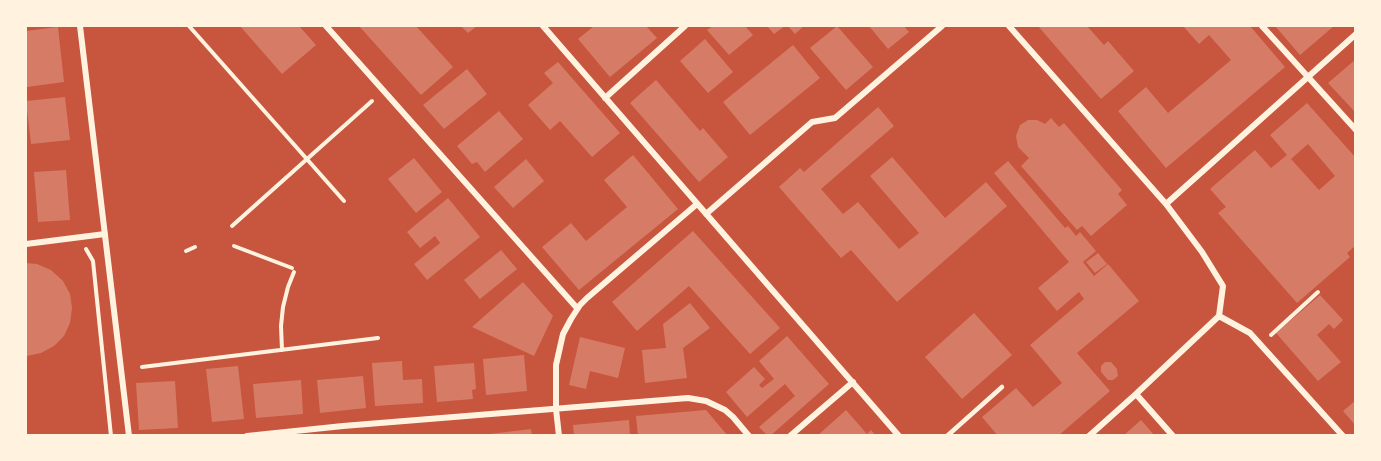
<!DOCTYPE html>
<style>
body{margin:0}
#map{position:relative;width:1381px;height:461px;overflow:hidden;background:#c8553d;font-family:Figtree,sans-serif}
canvas{display:block}
.frame{position:absolute;inset:0;border:27px solid #fff3e0;pointer-events:none}
</style>
<div id="map">
<canvas width="1381" height="461"></canvas>
<div class="frame"></div>
</div>
<script>
const context = document.querySelector('canvas').getContext('2d');
context.lineJoin = 'round';
function paint(path, color) { context.fillStyle = color; context.fill(path, 'evenodd'); }
const shape = rows => new Path2D(rows.map(r => 'M' + r).join(''));
function stroke(path, color, width, dash) { context.strokeStyle = color; context.lineWidth = width; context.lineCap = dash ? 'butt' : 'round'; context.setLineDash(dash || []); context.stroke(path); }
const building = shape([
 [240,26,299,26,316,45,282,74],
 [359,26,416,26,453,67,421,95],
 [461,26,477,26,468,33],
 [594,26,646,26,657,38,610,77,578,39],
 [713,26,745,26,753,35,729,55,707,30],
 [767,26,785,26,774,34],
 [788,26,804,26,795,34],
 [837,26,873,67,846,90,810,48],
 [869,26,904,26,909,32,888,49],
 [1038,26,1087,26,1104,45,1108,41,1134,71,1101,99],
 [1183,26,1250,26,1285,67,1166,168,1118,111,1146,87,1168,113,1231,60,1209,35,1199,44],
 [1275,26,1334,26,1300,55],
 [58,27,64,82,27,87,26,31],
 [705,39,733,72,708,93,680,61],
 [793,45,820,78,750,135,723,102],
 [1356,59,1356,113,1328,83],
 [558,62,620,133,592,157,560,121,550,130,528,105,553,83,544,73],
 [467,69,487,94,444,129,423,105],
 [656,80,700,131,703,128,728,157,699,182,630,103],
 [65,97,70,140,31,144,26,101],
 [1307,103,1356,158,1356,245,1347,253,1350,257,1297,303,1218,213,1226,207,1210,189,1255,150,1271,168,1287,155,1270,135],
 [1308,144,1335,176,1319,190,1291,159],
 [878,107,894,126,821,189,843,214,858,202,899,249,919,233,870,176,892,157,945,218,986,182,1007,206,897,302,851,250,841,258,779,187,800,168,804,172],
 [499,111,523,139,485,172,477,162,472,164,457,146],
 [1051,118,1059,127,1064,123,1122,190,1118,194,1127,205,1091,236,1082,226,1077,230,1021,166,1029,158,1018,147,1016,136,1020,125,1028,120,1037,120,1045,124],
 [633,155,678,209,579,290,542,247,571,223,586,241,627,207,604,180],
 [414,158,442,192,416,213,388,179],
 [526,159,544,181,513,208,494,187],
 [1008,161,1065,228,1068,226,1076,236,1080,232,1096,251,1083,262,1094,276,1108,264,1139,301,1077,353,1110,391,1058,436,998,436,982,417,1016,388,1033,407,1062,383,1030,345,1084,299,1079,292,1057,311,1038,288,1069,262,994,173],
 [66,170,70,220,38,222,34,172],
 [448,198,480,237,427,280,414,264,440,243,435,236,420,248,407,232],
 [693,231,780,328,750,354,689,286,637,331,612,302],
 [501,250,517,269,480,299,464,280],
 [1098,253,1107,264,1095,273,1086,262],
 [26,263,37,264,51,270,63,281,70,294,72,308,70,323,64,336,54,346,41,353,27,356,26,356],
 [523,282,553,316,534,356,472,327],
 [1320,295,1343,320,1334,329,1329,324,1317,335,1341,362,1318,381,1276,333],
 [690,303,710,328,683,348,687,378,645,383,642,350,666,348,663,324],
 [974,313,1012,355,962,399,925,357],
 [787,336,829,384,770,436,768,436,759,427,795,396,785,384,747,417,726,392,754,367,765,379,759,385,762,388,774,379,759,361],
 [580,337,625,348,618,378,590,371,586,389,569,385],
 [524,355,527,391,486,395,483,359],
 [402,361,403,380,422,379,423,403,375,406,372,363],
 [1105,362,1111,362,1117,369,1118,376,1113,380,1108,380,1101,372,1101,366],
 [474,363,476,389,472,390,473,399,437,402,434,366],
 [238,366,244,419,212,422,206,369],
 [363,376,366,408,320,413,317,380],
 [301,380,303,414,256,418,253,384],
 [175,381,178,428,139,430,136,383],
 [1356,400,1356,426,1343,411],
 [706,410,728,436,638,436,636,416],
 [846,410,867,434,871,430,876,436,817,436],
 [629,420,630,436,574,436,573,425],
 [1141,420,1155,436,1123,436],
 [531,429,532,436,490,436,490,434]
]);
const path = shape([
 [189,26,344,201],
 [232,226,372,101],
 [234,246,292,268],
 [86,249,93,261,111,436],
 [186,251,195,247],
 [1271,335,1318,292],
 [282,350,281,326,283,307,288,287,294,272],
 [142,367,378,338]
]);
const service = shape([
 [947,436,1002,387]
]);
const minor = shape([
 [80,26,129,436],
 [326,26,577,308],
 [543,26,899,436],
 [1009,26,1166,204,1202,252,1223,286,1219,316,1136,394,1089,436],
 [1262,26,1356,130],
 [605,98,685,26],
 [1166,204,1356,34],
 [706,214,812,122,835,118,942,26],
 [26,244,105,234],
 [1219,316,1250,333,1343,436],
 [1136,394,1173,436],
 [247,436,343,426,688,398,706,401,725,410,733,417,749,436],
 [559,436,556,409,556,365,563,334,571,319,580,305,587,298,697,204],
 [790,436,853,382]
]);
paint(building, '#d67c66');
stroke(path, '#fff3e0', 4);
stroke(service, '#fff3e0', 4.5);
stroke(minor, '#fff3e0', 6);
</script>
